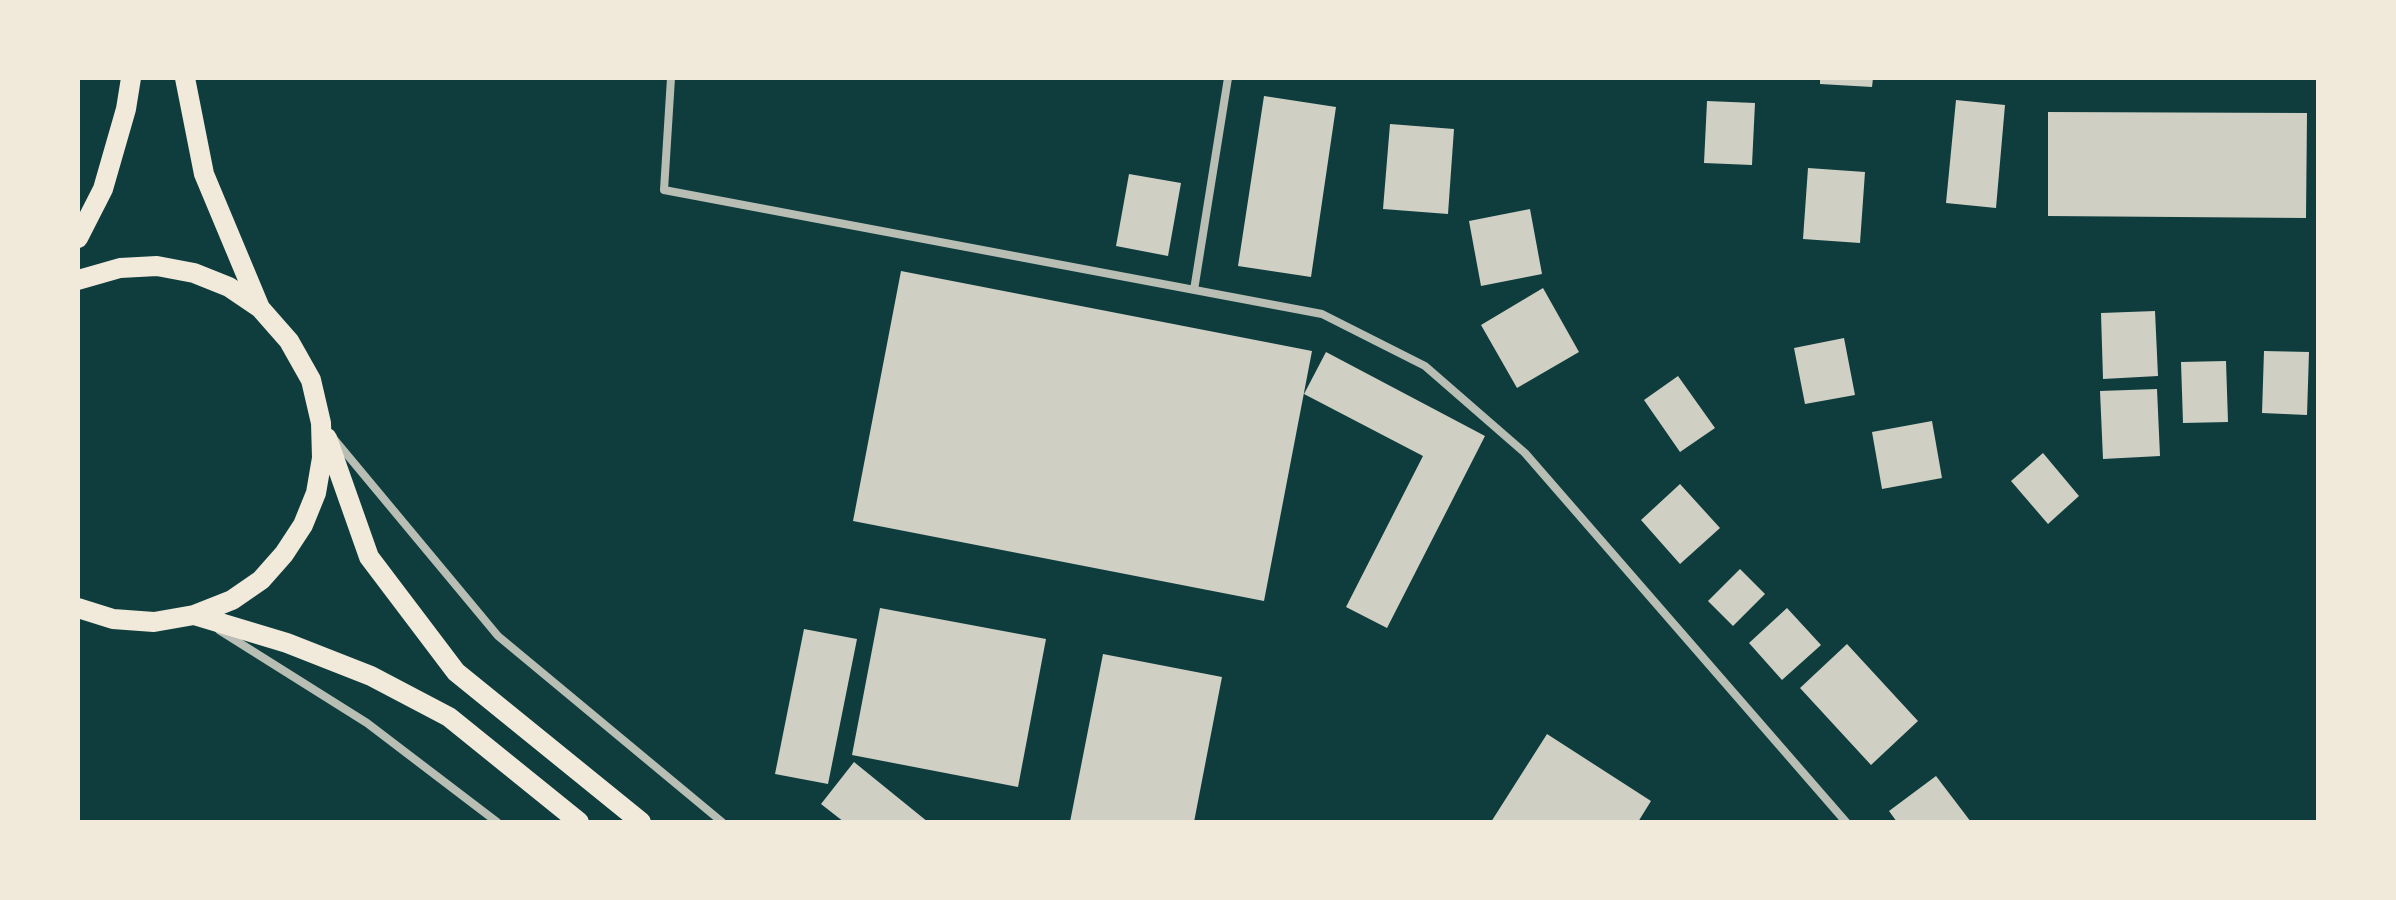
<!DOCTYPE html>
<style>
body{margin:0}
#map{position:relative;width:2396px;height:900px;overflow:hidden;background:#0f3d3e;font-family:Poppins,sans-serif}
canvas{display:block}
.frame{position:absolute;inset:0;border:80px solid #f1e9da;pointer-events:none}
</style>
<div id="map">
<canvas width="2396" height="900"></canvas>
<div class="frame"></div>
</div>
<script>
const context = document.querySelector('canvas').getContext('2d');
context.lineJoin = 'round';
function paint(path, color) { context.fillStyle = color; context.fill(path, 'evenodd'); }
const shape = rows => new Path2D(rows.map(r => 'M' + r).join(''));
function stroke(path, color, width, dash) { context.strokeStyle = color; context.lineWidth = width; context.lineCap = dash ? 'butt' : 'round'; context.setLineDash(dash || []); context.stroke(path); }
const building = shape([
 [1820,78,1873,78,1872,87,1820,84],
 [1264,96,1336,107,1311,277,1238,266],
 [1956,100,2005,105,1996,208,1946,203],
 [1707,101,1755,103,1752,165,1704,163],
 [2048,112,2307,113,2306,218,2048,216],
 [1390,124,1454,129,1448,214,1383,209],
 [1808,168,1865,172,1860,243,1803,239],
 [1129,174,1181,183,1168,256,1116,246],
 [1530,209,1542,274,1481,286,1469,221],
 [901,271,1312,351,1264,601,853,521],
 [1543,288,1579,352,1517,388,1481,325],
 [2155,311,2158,376,2103,379,2101,313],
 [1844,338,1855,395,1805,404,1794,348],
 [2264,351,2309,352,2307,415,2262,413],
 [1326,352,1485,436,1387,628,1346,607,1423,456,1304,394],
 [2226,361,2228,422,2183,423,2181,362],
 [1678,376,1715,428,1680,452,1644,400],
 [2157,389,2160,456,2103,459,2100,391],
 [1932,421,1942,478,1882,489,1872,432],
 [2043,453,2079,496,2048,524,2011,481],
 [1680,484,1720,528,1680,564,1641,520],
 [1740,569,1765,594,1733,626,1708,601],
 [880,608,1046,639,1018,787,852,755],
 [1787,608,1821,645,1782,680,1749,643],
 [804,629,857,639,828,784,775,774],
 [1847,644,1918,721,1871,765,1800,688],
 [1103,654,1222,677,1194,822,1070,822],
 [1547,734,1651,801,1638,822,1491,822],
 [854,762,928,822,844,822,821,804],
 [1936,776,1971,822,1897,822,1889,811]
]);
const minor = shape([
 [671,78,664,190,1322,314,1425,366,1525,453,1846,822],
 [1194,290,1228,78],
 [334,439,498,636,722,822],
 [219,630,367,723,497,822]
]);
const primary = shape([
 [185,78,204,174,260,308],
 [78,238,103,189,126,109,131,78],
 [78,280,120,268,157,266,194,273,229,287,260,308,289,341,311,380,321,423,322,458,316,493,303,525,284,554,261,580,232,600,194,615,154,622,113,619,78,608],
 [327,438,369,557,456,672,641,822],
 [194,615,287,643,371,676,449,717,579,822]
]);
paint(building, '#cfcfc3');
stroke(minor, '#b8beb3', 8);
stroke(primary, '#f1e9da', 20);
</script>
